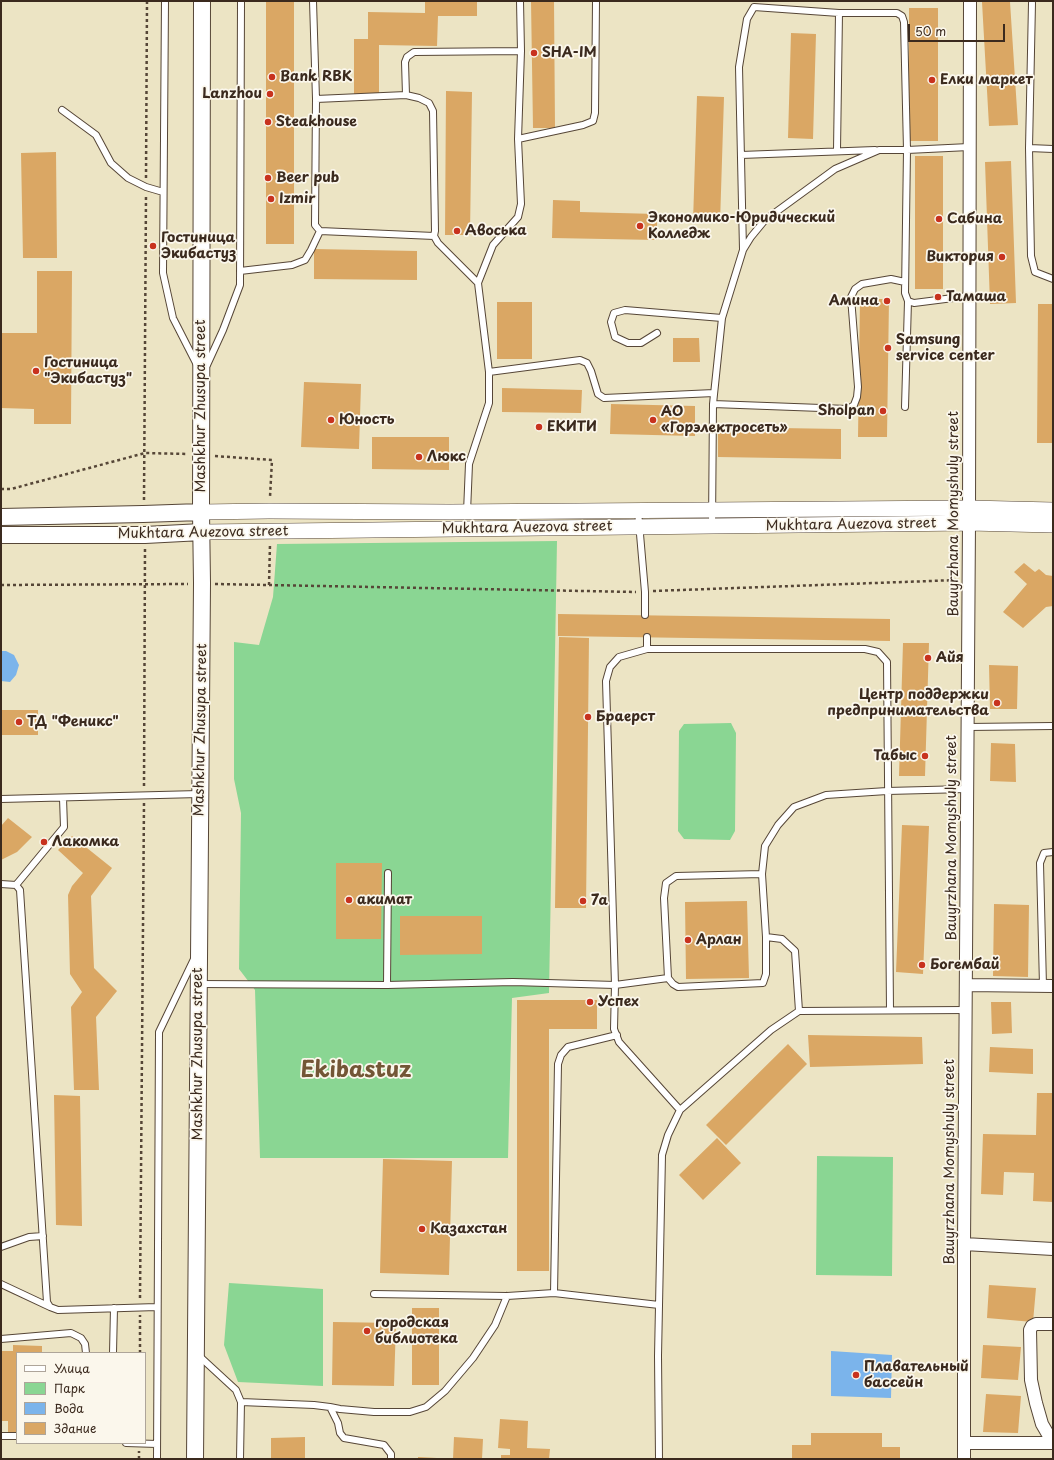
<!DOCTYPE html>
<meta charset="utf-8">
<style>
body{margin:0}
#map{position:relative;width:1054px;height:1460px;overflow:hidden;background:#ece4c4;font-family:"Playpen Sans",sans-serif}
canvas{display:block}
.frame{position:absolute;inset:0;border:2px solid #3b2a1e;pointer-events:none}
.legend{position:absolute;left:16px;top:1352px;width:130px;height:92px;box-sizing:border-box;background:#fbf7ec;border:1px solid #aea59a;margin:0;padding:5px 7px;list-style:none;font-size:12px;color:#3b2a1e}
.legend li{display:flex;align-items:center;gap:8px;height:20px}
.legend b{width:20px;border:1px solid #aea59a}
.scale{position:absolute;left:908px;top:24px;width:97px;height:18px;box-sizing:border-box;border:2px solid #3b2a1e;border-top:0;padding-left:5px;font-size:12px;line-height:14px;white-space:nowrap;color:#3b2a1e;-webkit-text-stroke:3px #fbf7ec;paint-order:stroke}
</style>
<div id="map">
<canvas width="1054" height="1460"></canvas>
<div class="frame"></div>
<ul class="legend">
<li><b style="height:5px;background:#fff"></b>Улица</li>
<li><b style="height:11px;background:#8ad693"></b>Парк</li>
<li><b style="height:11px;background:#7bb4eb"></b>Вода</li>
<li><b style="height:11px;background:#daa764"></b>Здание</li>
</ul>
<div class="scale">50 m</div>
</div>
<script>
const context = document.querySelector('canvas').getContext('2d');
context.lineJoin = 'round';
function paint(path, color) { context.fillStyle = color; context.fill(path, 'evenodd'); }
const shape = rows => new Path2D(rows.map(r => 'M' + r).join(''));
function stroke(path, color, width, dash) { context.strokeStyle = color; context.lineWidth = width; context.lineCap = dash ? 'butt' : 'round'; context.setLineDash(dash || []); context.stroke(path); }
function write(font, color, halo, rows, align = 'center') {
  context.font = font + ' "Playpen Sans",sans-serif'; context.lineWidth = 3.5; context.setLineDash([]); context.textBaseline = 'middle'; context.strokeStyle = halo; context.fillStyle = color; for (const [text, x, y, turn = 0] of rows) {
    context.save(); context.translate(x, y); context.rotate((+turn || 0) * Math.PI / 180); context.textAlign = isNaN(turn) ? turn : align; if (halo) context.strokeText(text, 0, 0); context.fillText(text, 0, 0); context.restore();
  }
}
const green = shape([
 [557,541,549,993,512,998,508,1158,260,1158,255,990,239,969,241,813,234,779,234,642,259,645,273,597,277,544],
 [731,723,736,733,735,831,730,840,684,839,678,831,679,731,684,724],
 [817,1156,893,1157,892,1276,816,1275],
 [229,1283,323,1289,323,1386,238,1382,224,1345]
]);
const water = shape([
 [1,651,6,651,14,655,19,665,16,675,10,682,1,681],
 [831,1351,892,1355,891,1398,831,1396]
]);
const building = shape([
 [266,1,294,1,294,244,266,244],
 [425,1,477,1,477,16,438,16,437,46,379,45,379,94,354,94,354,39,368,39,368,12,425,13],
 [531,1,554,1,555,128,533,128],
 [982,2,1010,2,1018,125,989,126],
 [909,8,938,8,938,141,909,141],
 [791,33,816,34,813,139,788,138],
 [446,91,472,92,470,235,445,235],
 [697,96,724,97,720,223,693,222],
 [56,152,57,258,23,258,21,153],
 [915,156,943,156,943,289,915,289],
 [1011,161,1016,303,990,304,985,162],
 [553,200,580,201,580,212,657,214,657,240,552,238],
 [314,249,417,251,417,280,314,279],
 [37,271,72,271,71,424,34,424,34,409,1,408,1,333,37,333],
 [860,299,889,299,887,437,858,437],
 [497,302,532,302,532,359,497,359],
 [1038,304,1053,304,1053,443,1037,443],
 [673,338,699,338,700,362,673,362],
 [304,382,361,384,359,449,301,447],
 [502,388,582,390,581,413,502,412],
 [611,404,695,406,695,436,610,434],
 [718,427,841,429,841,459,718,457],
 [372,437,449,437,449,470,372,469],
 [1024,563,1035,572,1039,569,1046,575,1053,576,1053,606,1046,607,1023,628,1003,612,1027,584,1014,572],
 [558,614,890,619,890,641,558,636],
 [559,637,589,638,586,908,555,908],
 [903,643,929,643,925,776,899,776],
 [989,665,1018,666,1017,709,990,709],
 [1,710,38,710,38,735,1,735],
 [991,743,1015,744,1016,782,990,781],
 [8,818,32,837,17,852,1,860,1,826],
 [902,825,929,826,923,974,896,972],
 [72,836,112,868,91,896,94,968,117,991,96,1017,99,1090,74,1090,71,1007,82,992,70,974,68,895,72,886,83,873,58,850],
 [336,863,382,863,381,939,336,939],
 [747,901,749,978,686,979,685,902],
 [994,904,1029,905,1028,977,993,976],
 [400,916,482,916,482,954,400,955],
 [517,1000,597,1000,597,1029,549,1029,549,1271,517,1271],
 [991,1002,1011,1002,1012,1033,992,1034],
 [808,1035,922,1037,923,1064,810,1067],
 [788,1044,807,1064,726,1145,706,1125],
 [990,1047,1033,1049,1033,1074,989,1072],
 [1037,1093,1053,1093,1053,1202,1033,1201,1034,1173,1004,1172,1003,1195,981,1194,983,1134,1036,1135],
 [54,1095,80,1096,82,1226,56,1225],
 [717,1138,741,1163,703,1200,679,1175],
 [383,1159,452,1161,449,1275,380,1273],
 [989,1285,1036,1288,1033,1322,987,1318],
 [412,1308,439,1308,439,1385,412,1385],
 [333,1322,396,1323,394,1386,332,1385],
 [13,1345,42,1346,42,1353,17,1353,17,1433,8,1433,8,1421,1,1421,1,1351,13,1351],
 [983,1345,1021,1347,1018,1380,981,1378],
 [986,1394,1021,1396,1018,1433,983,1432],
 [500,1419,528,1421,527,1448,550,1449,549,1459,501,1459,501,1455,510,1455,510,1449,498,1448],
 [811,1433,882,1433,882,1447,900,1447,900,1459,792,1459,792,1445,811,1445],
 [305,1437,305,1459,271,1459,271,1438],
 [454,1437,483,1439,482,1459,453,1459],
 [418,1457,437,1458,437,1459,418,1459]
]);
const path = shape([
 [146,178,147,1],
 [215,456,272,460,270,497],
 [1,489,11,489,145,453,188,454],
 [144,500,146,195],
 [215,584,636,592],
 [1,585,188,584],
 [269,585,270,544],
 [653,591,958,580],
 [144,786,145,547],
 [140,1298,144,803],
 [140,1353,140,1315],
 [139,1459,139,1451]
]);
const service = shape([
 [165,1,163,273,173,318,197,365],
 [313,1,316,99,315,225,320,231],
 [1032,3,1029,148,1031,256,1035,272,1053,279],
 [406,95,419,98,429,103,433,111,435,231,434,236],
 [316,99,406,95,405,62,407,57,414,52,521,51],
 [62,110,96,135,111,163,128,178,146,187,163,192],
 [518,139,521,51,520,1],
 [1029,148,1053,149],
 [837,150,839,13],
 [741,155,875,150],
 [743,250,739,67,747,19,754,7,839,13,897,13,902,16,904,22,907,150,905,293,908,301,914,303,969,296],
 [240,271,292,265,305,260,311,250,320,231,434,236,438,243,478,283],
 [657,333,641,343,628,343,615,337,611,322,614,313,625,310,722,318],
 [207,365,223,330,240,285,241,1],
 [489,372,580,360,587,363,591,371,598,394,604,398,714,393],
 [713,404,848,409,854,405,857,397,858,387,851,297,855,289,862,284,891,279,905,282],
 [905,407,908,301],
 [638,511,645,592,645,615],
 [467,512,469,464,489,403,489,372,478,283,493,245,518,217,521,204,518,139,583,125,593,121,595,113,596,1],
 [712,526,713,404,722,318,743,250,751,237,765,220,835,169,879,150,907,150,969,147],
 [647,637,647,649,865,649,878,652,887,662,890,1010],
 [647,649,619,657,610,667,606,681,615,985,614,1029,619,1042,680,1110],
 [968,727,1053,726],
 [1,799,199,794],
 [1,884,16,885,20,890,47,1302,50,1307,58,1310,157,1307],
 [16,885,64,827,63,798],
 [766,937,782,939,795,951,799,1011],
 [668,978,664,898,666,883,676,876,762,874],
 [199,984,387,985,513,982,615,985,668,978,673,984,678,987,763,983,766,974,766,937,762,874,765,846,778,825,794,807,826,795,887,791,967,789],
 [387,985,388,873],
 [1043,986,1040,863,1044,853,1053,852],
 [1,1247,29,1237,43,1236],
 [1,1284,50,1307],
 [554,1293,558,1064,561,1055,568,1047,617,1035],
 [374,1294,507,1296,554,1293,659,1305],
 [1,1339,71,1333,81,1338,85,1344,86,1353],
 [113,1353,114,1308],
 [198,1355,236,1390,241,1402,314,1405,330,1407,338,1423,340,1433,344,1438,384,1445,391,1454,391,1459],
 [330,1407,340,1409,374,1412,410,1412,426,1407,445,1391,473,1358,495,1325,507,1296],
 [1,1436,17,1436],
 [126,1443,157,1444],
 [157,1459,159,1032,194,959],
 [240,1459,241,1402],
 [659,1459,658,1356,662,1155,668,1135,680,1110,771,1030,799,1011,966,1010]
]);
const minor = shape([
 [966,985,1053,986],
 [964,1244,1053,1249],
 [1053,1324,1036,1324,1032,1326,1030,1330,1031,1380,1036,1403,1042,1424,1053,1443],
 [964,1443,1053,1443],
 [964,1459,964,1244,969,523,970,1]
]);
const tertiary = shape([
 [201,512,269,511,450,512,969,508,1053,510],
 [202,532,969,523,1053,525]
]);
const secondary = shape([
 [1,517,143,514,201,512],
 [1,535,145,535,202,532],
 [195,1459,202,583,201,512,202,1]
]);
const markers = [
 [534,53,4,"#c8321e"],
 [272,77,4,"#c8321e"],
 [932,80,4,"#c8321e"],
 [270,94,4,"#c8321e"],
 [268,122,4,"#c8321e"],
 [268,178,4,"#c8321e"],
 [271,199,4,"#c8321e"],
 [939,219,4,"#c8321e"],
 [640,226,4,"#c8321e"],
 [457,231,4,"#c8321e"],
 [153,246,4,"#c8321e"],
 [1002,257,4,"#c8321e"],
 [938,297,4,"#c8321e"],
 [887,301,4,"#c8321e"],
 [888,348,4,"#c8321e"],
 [36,371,4,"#c8321e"],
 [883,411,4,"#c8321e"],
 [331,420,4,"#c8321e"],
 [653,420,4,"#c8321e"],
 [539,427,4,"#c8321e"],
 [419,457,4,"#c8321e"],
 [928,658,4,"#c8321e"],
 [997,703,4,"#c8321e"],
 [588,717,4,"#c8321e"],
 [19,722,4,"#c8321e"],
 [925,756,4,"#c8321e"],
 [44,842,4,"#c8321e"],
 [349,900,4,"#c8321e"],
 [583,901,4,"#c8321e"],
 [688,940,4,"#c8321e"],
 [922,965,4,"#c8321e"],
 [590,1002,4,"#c8321e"],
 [422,1229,4,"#c8321e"],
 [367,1331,4,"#c8321e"],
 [856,1375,4,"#c8321e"]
];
const poiNames = [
 ["SHA-IM",542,53],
 ["Bank RBK",280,77],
 ["Елки маркет",940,80],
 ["Lanzhou",262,94,"right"],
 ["Steakhouse",276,122],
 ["Beer pub",276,178],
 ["Izmir",279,199],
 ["Экономико-Юридический",648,218],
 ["Колледж",648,234],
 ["Сабина",947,219],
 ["Авоська",465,231],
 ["Гостиница",161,238],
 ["Экибастуз",161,254],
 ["Виктория",994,257,"right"],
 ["Тамаша",946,297],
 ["Амина",879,301,"right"],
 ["Samsung",896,340],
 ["service center",896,356],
 ["Гостиница",44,363],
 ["\"Экибастуз\"",44,379],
 ["Sholpan",875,411,"right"],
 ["АО",661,412],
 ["«Горэлектросеть»",661,428],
 ["Юность",339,420],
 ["ЕКИТИ",547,427],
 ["Люкс",427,457],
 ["Айя",936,658],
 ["Центр поддержки",989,695,"right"],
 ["предпринимательства",989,711,"right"],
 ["Браерст",596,717],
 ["ТД \"Феникс\"",27,722],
 ["Табыс",917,756,"right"],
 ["Лакомка",52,842],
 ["акимат",357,900],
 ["7а",591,901],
 ["Арлан",696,940],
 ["Богембай",930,965],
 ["Успех",598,1002],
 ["Казахстан",430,1229],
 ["городская",375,1323],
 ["библиотека",375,1339],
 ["Плавательный",864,1367],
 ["бассейн",864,1383]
];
const streetNames = [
 ["Mashkhur Zhusupa street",201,406,-90],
 ["Bauyrzhana Momyshuly street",954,514,-90],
 ["Mukhtara Auezova street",851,525,-1],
 ["Mukhtara Auezova street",527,528,-1],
 ["Mukhtara Auezova street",203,533,-1],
 ["Mashkhur Zhusupa street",201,730,-89],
 ["Bauyrzhana Momyshuly street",952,838,-90],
 ["Mashkhur Zhusupa street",198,1054,-90],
 ["Bauyrzhana Momyshuly street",950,1162,-90]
];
const townNames = [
 ["Ekibastuz",356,1071]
];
paint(green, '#8ad693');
paint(water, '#7bb4eb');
paint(building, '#daa764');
stroke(service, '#564637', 8);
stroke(minor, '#564637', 14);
stroke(tertiary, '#564637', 16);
stroke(secondary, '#564637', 18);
stroke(path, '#564637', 2.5, [3, 3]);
stroke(service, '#fff', 6);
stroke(minor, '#fff', 12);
stroke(tertiary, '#fff', 15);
stroke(secondary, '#fff', 16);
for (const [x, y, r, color] of markers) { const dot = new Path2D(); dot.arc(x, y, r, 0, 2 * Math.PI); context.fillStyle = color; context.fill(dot); stroke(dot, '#fbf7ec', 1.5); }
write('bold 14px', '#3b2a1e', '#fbf7ec', poiNames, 'left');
write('14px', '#3b2a1e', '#fbf7ec', streetNames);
write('bold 22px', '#735636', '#fbf7ec', townNames);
</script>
